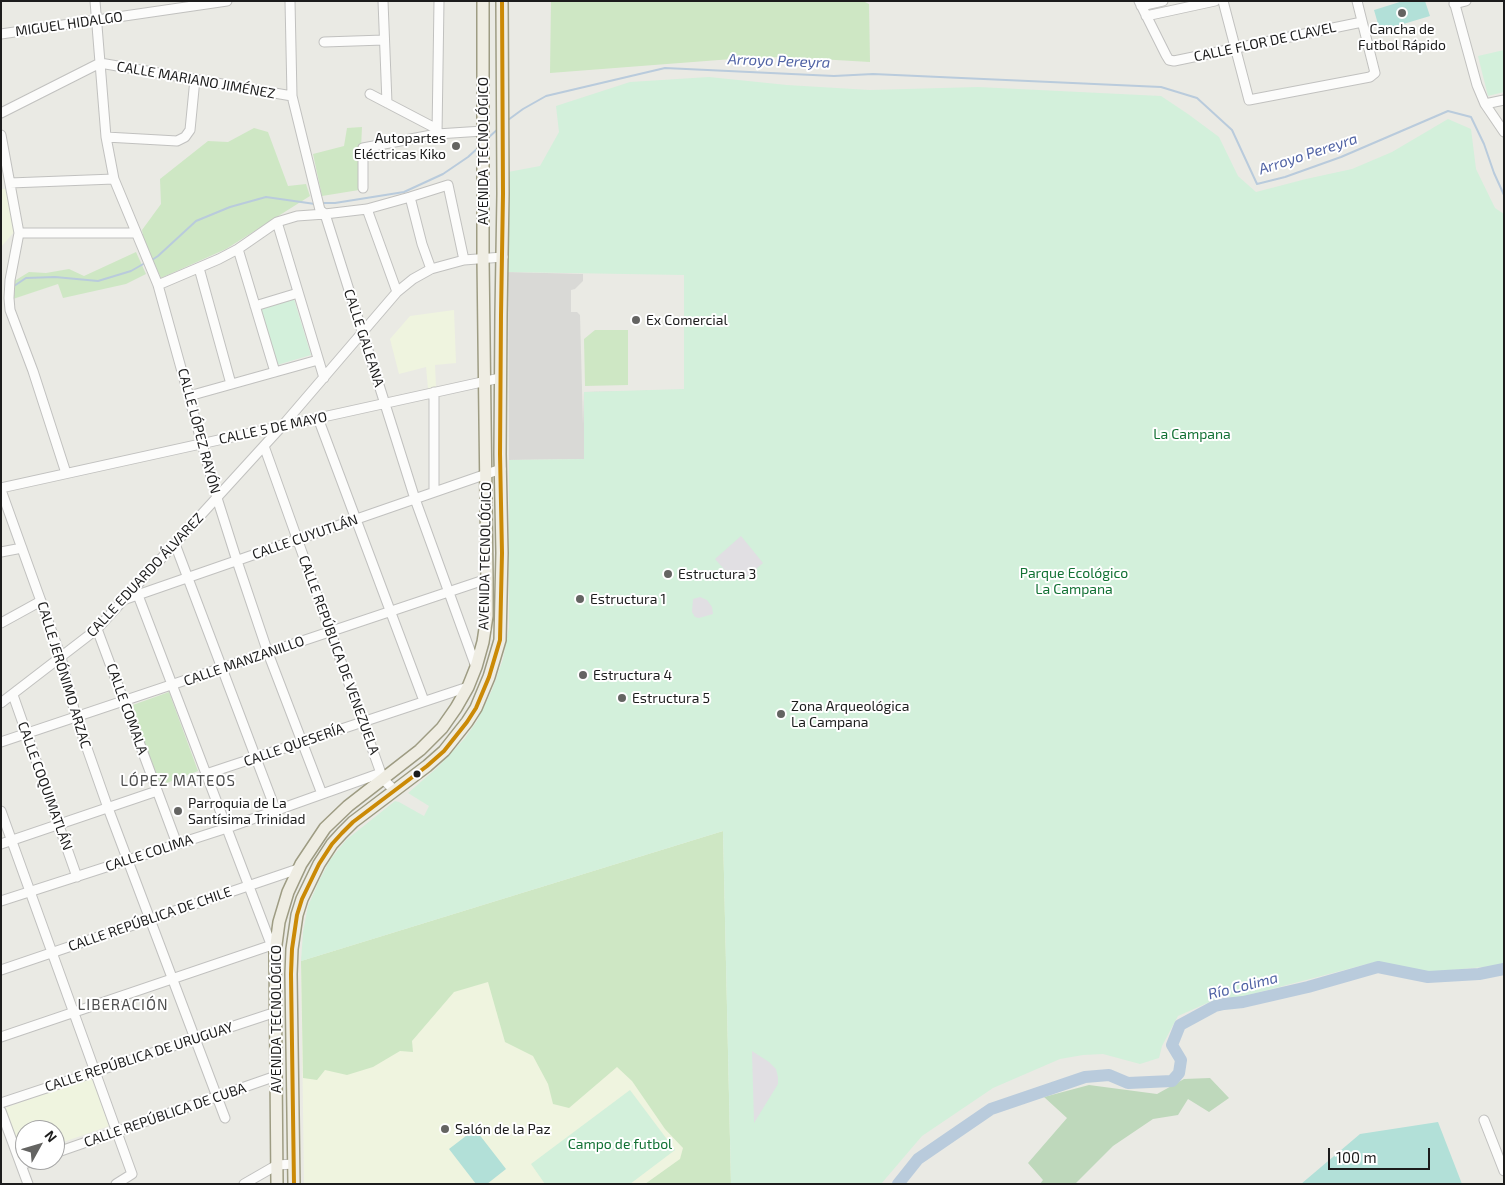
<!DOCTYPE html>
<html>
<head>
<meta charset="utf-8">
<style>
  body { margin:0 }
  #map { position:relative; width:1505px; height:1185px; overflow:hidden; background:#eaeae4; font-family:"Exo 2",sans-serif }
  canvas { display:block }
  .frame { position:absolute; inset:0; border:2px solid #1c1c1c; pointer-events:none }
  .north { position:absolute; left:15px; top:1120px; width:50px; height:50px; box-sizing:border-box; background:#fff; border:1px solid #a4a4a4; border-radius:50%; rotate:51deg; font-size:14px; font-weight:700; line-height:20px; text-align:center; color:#1c1c1c }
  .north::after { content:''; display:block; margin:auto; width:18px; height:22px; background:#646462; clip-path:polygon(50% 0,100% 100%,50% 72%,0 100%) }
  .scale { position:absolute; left:1328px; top:1148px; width:102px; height:22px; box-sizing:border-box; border:2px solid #1c1c1c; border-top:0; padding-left:6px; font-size:15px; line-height:18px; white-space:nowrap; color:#1c1c1c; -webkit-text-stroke:4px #fff; paint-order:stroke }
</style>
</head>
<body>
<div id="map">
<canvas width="1505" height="1185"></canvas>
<div class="frame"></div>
<div class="north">N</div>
<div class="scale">100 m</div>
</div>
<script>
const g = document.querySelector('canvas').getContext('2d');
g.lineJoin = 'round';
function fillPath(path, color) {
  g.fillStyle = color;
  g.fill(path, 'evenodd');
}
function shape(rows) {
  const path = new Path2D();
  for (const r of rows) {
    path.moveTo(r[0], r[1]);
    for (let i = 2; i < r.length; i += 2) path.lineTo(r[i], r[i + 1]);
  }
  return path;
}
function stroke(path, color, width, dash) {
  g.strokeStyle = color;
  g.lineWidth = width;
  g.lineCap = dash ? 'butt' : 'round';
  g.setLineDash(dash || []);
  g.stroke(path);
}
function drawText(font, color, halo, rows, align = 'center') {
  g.font = font + ' "Exo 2",sans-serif';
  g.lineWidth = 4;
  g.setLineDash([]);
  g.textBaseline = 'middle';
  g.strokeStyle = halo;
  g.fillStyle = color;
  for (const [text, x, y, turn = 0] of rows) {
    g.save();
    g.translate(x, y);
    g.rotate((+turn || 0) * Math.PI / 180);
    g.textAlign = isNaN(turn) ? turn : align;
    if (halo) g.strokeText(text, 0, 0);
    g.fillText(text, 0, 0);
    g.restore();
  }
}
fillPath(shape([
  [508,272,583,274,583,281,575,289,571,290,571,312,577,312,580,315,583,425,584,392,684,390,584,459,509,460]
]), '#d9d9d6');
fillPath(shape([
  [1,189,7,189,14,232,1,247],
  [454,310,456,363,435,365,436,387,428,389,426,367,399,374,390,339,410,316],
  [723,831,731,1184,304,1184,301,961],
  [92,1077,109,1126,55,1145,55,1130,25,1130,25,1156,22,1157,5,1108]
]), '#eff4df');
fillPath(shape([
  [551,1,863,1,869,4,870,62,784,57,745,58,550,73],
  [362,127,359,190,322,196,313,154,344,146,347,128],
  [254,128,268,132,288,186,306,184,310,196,226,249,161,278,144,242,142,230,161,204,160,179,208,141,228,142],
  [136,252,146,274,126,284,63,298,58,284,13,299,12,281,16,280,29,272,46,273,69,269,84,276],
  [595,330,628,330,628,385,585,386,584,339],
  [169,692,198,771,159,786,130,706],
  [723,831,731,1184,645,1184,680,1159,683,1148,665,1129,632,1081,617,1067,569,1108,553,1104,548,1084,533,1056,505,1042,488,982,454,992,412,1041,413,1052,400,1051,373,1067,347,1075,325,1070,317,1080,303,1078,301,961]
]), '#cee7c4');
fillPath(shape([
  [1210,1078,1229,1098,1209,1112,1188,1099,1178,1115,1153,1119,1113,1146,1075,1184,1040,1184,1043,1180,1028,1163,1067,1118,1044,1097,1089,1085,1157,1094,1184,1079]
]), '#bed8bb');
fillPath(shape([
  [1504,50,1504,92,1488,96,1478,56],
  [709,77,787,85,870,90,978,87,1161,96,1188,114,1219,137,1238,176,1256,192,1306,179,1352,169,1392,152,1448,119,1471,129,1476,169,1495,208,1504,214,1504,965,1420,973,1375,962,1241,997,1221,997,1178,1016,1162,1046,1159,1058,1140,1064,1103,1054,1083,1055,1060,1059,993,1088,922,1136,881,1184,731,1184,723,831,301,961,303,932,308,906,319,881,330,860,346,840,395,801,399,802,424,816,429,806,408,793,438,767,465,738,477,721,492,690,503,659,509,627,509,460,584,459,584,392,684,389,684,275,508,272,508,172,540,166,559,132,556,106,630,82],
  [294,299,311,355,277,365,260,309],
  [630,1090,675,1150,630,1184,545,1184,531,1164]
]), '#d3f0db');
fillPath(shape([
  [1403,1,1425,1,1430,16,1380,31,1374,10],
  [1438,1122,1462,1184,1301,1184,1360,1134],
  [475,1129,506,1169,487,1184,476,1184,449,1149]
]), '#b2e0d8');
fillPath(shape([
  [741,536,763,563,748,576,731,577,715,559],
  [700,597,707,600,712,607,713,614,699,618,695,617,692,612,693,599],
  [752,1051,769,1062,776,1069,778,1077,778,1084,754,1123]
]), '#e1dfe3');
stroke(shape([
  [508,120,523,109,546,96,665,68,834,76,873,74,1161,87,1197,98,1232,130,1257,184,1285,177,1341,157,1448,111,1471,117,1484,144,1494,173,1504,195],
  [488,138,499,128],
  [322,203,335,203,404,192,443,174,468,157,479,147],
  [152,260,158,256,196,221,230,207,266,197,315,204],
  [14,286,26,278,55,277,98,281,131,271,145,263]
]), '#b9cbdc', 2);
stroke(shape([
  [898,1184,918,1159,991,1109,1085,1077,1109,1075,1128,1083,1172,1081,1179,1073,1181,1060,1172,1045,1180,1025,1215,1006,1224,1004,1243,1002,1308,987,1378,967,1428,977,1479,974,1504,969]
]), '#b9cbdc', 12);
const minor = shape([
  [95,1,106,137,114,179,158,285,217,498,237,561,268,653,322,794],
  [290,1,292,96,320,210,325,214,415,499,476,667],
  [383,1,387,103],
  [1139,1,1166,55,1169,60,1174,61,1362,22],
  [1223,1,1249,100,1370,77,1375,73,1357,1],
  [1454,1,1477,85,1485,104,1504,132],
  [1454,4,1466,1],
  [1141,6,1163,1],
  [1146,16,1215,1],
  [1,34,227,1],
  [324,42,384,40],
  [100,63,292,96],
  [370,94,437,129],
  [1485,104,1504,100],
  [1,113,100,63],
  [437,134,439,1],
  [1,135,19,233,10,280,9,298,10,310,33,371,66,473],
  [106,137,177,141,185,137,190,130,195,79],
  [10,183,114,179],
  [363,188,363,148,437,134,483,131],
  [410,197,422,244,431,269],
  [367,209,397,292],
  [277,222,324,378],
  [19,233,136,233],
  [238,249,275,372],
  [199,268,231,384],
  [158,285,219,259,238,249,277,222,297,216,325,214,367,209,410,197,448,185,464,260],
  [255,306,298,293],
  [189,396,318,360],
  [318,418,424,701],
  [264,446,383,779,394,790],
  [1,488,500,378],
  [1,490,61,657,76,717,108,808,225,1118],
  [434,492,434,392],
  [175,544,276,811],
  [1,552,22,548],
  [136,590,274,952],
  [126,599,501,469],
  [1,623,41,601],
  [97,629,177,844],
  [13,695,77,877],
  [1,703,97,629,283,425,397,292,413,279,431,269,464,260,503,257],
  [1,742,487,579],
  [206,774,468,687],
  [1,811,132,1174,116,1184],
  [1,844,157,791],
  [1,901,227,828,381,773],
  [1,970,298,869],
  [1,1037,272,945],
  [1,1103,276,1012],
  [1,1111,28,1184],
  [1484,1120,1504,1171],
  [55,1153,276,1076],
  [21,1165,36,1160],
  [244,1184,277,1165,294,1164]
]);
const major = shape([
  [277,1184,275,952,279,922,288,892,301,864,325,828,348,806,420,750,442,728,456,708,468,687,476,667,483,642,487,616,487,579,483,258,483,1],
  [294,1184,291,974,292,949,297,915,302,899,319,864,332,844,342,833,353,822,427,766,444,751,467,722,476,708,489,677,500,640,502,553,500,454,501,315,503,194,502,1]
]);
stroke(minor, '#c1c1bf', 11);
stroke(major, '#9e9c83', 14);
stroke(minor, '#fcfcfb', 9);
stroke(major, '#efede3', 11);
stroke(shape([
  [294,1184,291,974,292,949,297,915,302,899,319,864,332,844,342,833,353,822,427,766,444,751,467,722,476,708,489,677,500,640,502,553,500,454,501,315,503,194,502,1]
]), '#cb8a06', 4);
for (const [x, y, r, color] of [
  [1402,13,5,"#646462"],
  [456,146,5,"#646462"],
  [636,320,5,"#646462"],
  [668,574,5,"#646462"],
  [580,599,5,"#646462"],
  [583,675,5,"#646462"],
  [622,698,5,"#646462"],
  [781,714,5,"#646462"],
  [417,774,4.5,"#1c1c1c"],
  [178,811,5,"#646462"],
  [445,1129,5,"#646462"]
]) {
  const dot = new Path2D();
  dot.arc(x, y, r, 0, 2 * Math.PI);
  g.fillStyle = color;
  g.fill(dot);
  stroke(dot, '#fff', 2);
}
drawText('14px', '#1c1c1c', '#fff', [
  ["MIGUEL HIDALGO",69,24,-8],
  ["CALLE FLOR DE CLAVEL",1265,42,-12],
  ["CALLE MARIANO JIMÉNEZ",196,80,10],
  ["AVENIDA TECNOLÓGICO",483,151,-90],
  ["CALLE GALEANA",364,338,72],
  ["CALLE 5 DE MAYO",273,428,-12],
  ["CALLE LÓPEZ RAYÓN",199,431,75],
  ["CALLE CUYUTLÁN",305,537,-19],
  ["AVENIDA TECNOLÓGICO",485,556,-89],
  ["CALLE EDUARDO ÁLVAREZ",145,575,-47],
  ["CALLE REPÚBLICA DE VENEZUELA",339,655,70],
  ["CALLE MANZANILLO",244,661,-19],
  ["CALLE JERÓNIMO ARZAC",64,675,73],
  ["CALLE COMALA",127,709,70],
  ["CALLE QUESERÍA",294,745,-19],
  ["CALLE COQUIMATLÁN",45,786,70],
  ["CALLE COLIMA",149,853,-18],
  ["CALLE REPÚBLICA DE CHILE",150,919,-19],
  ["AVENIDA TECNOLÓGICO",276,1019,-90],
  ["CALLE REPÚBLICA DE URUGUAY",139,1057,-18],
  ["CALLE REPÚBLICA DE CUBA",165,1115,-19]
]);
drawText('14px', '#1c1c1c', '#fff', [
  ["Cancha de",1402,29,"center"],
  ["Futbol Rápido",1402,45,"center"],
  ["Autopartes",446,138,"right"],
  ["Eléctricas Kiko",446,154,"right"],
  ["Ex Comercial",646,320],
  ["Estructura 3",678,574],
  ["Estructura 1",590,599],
  ["Estructura 4",593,675],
  ["Estructura 5",632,698],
  ["Zona Arqueológica",791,706],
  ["La Campana",791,722],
  ["Parroquia de La",188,803],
  ["Santísima Trinidad",188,819],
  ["Salón de la Paz",455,1129]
], 'left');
drawText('14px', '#127134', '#fff', [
  ["La Campana",1192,434],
  ["Parque Ecológico",1074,573],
  ["La Campana",1074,589],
  ["Campo de futbol",620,1144]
]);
drawText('italic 15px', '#4f62a4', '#fff', [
  ["Arroyo Pereyra",779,61,2],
  ["Arroyo Pereyra",1308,154,-18],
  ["Río Colima",1243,986,-14]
]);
g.letterSpacing = '1px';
drawText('15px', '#4f4f4f', '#fff', [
  ["LÓPEZ MATEOS",178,781],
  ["LIBERACIÓN",123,1005]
]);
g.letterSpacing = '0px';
</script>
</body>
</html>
